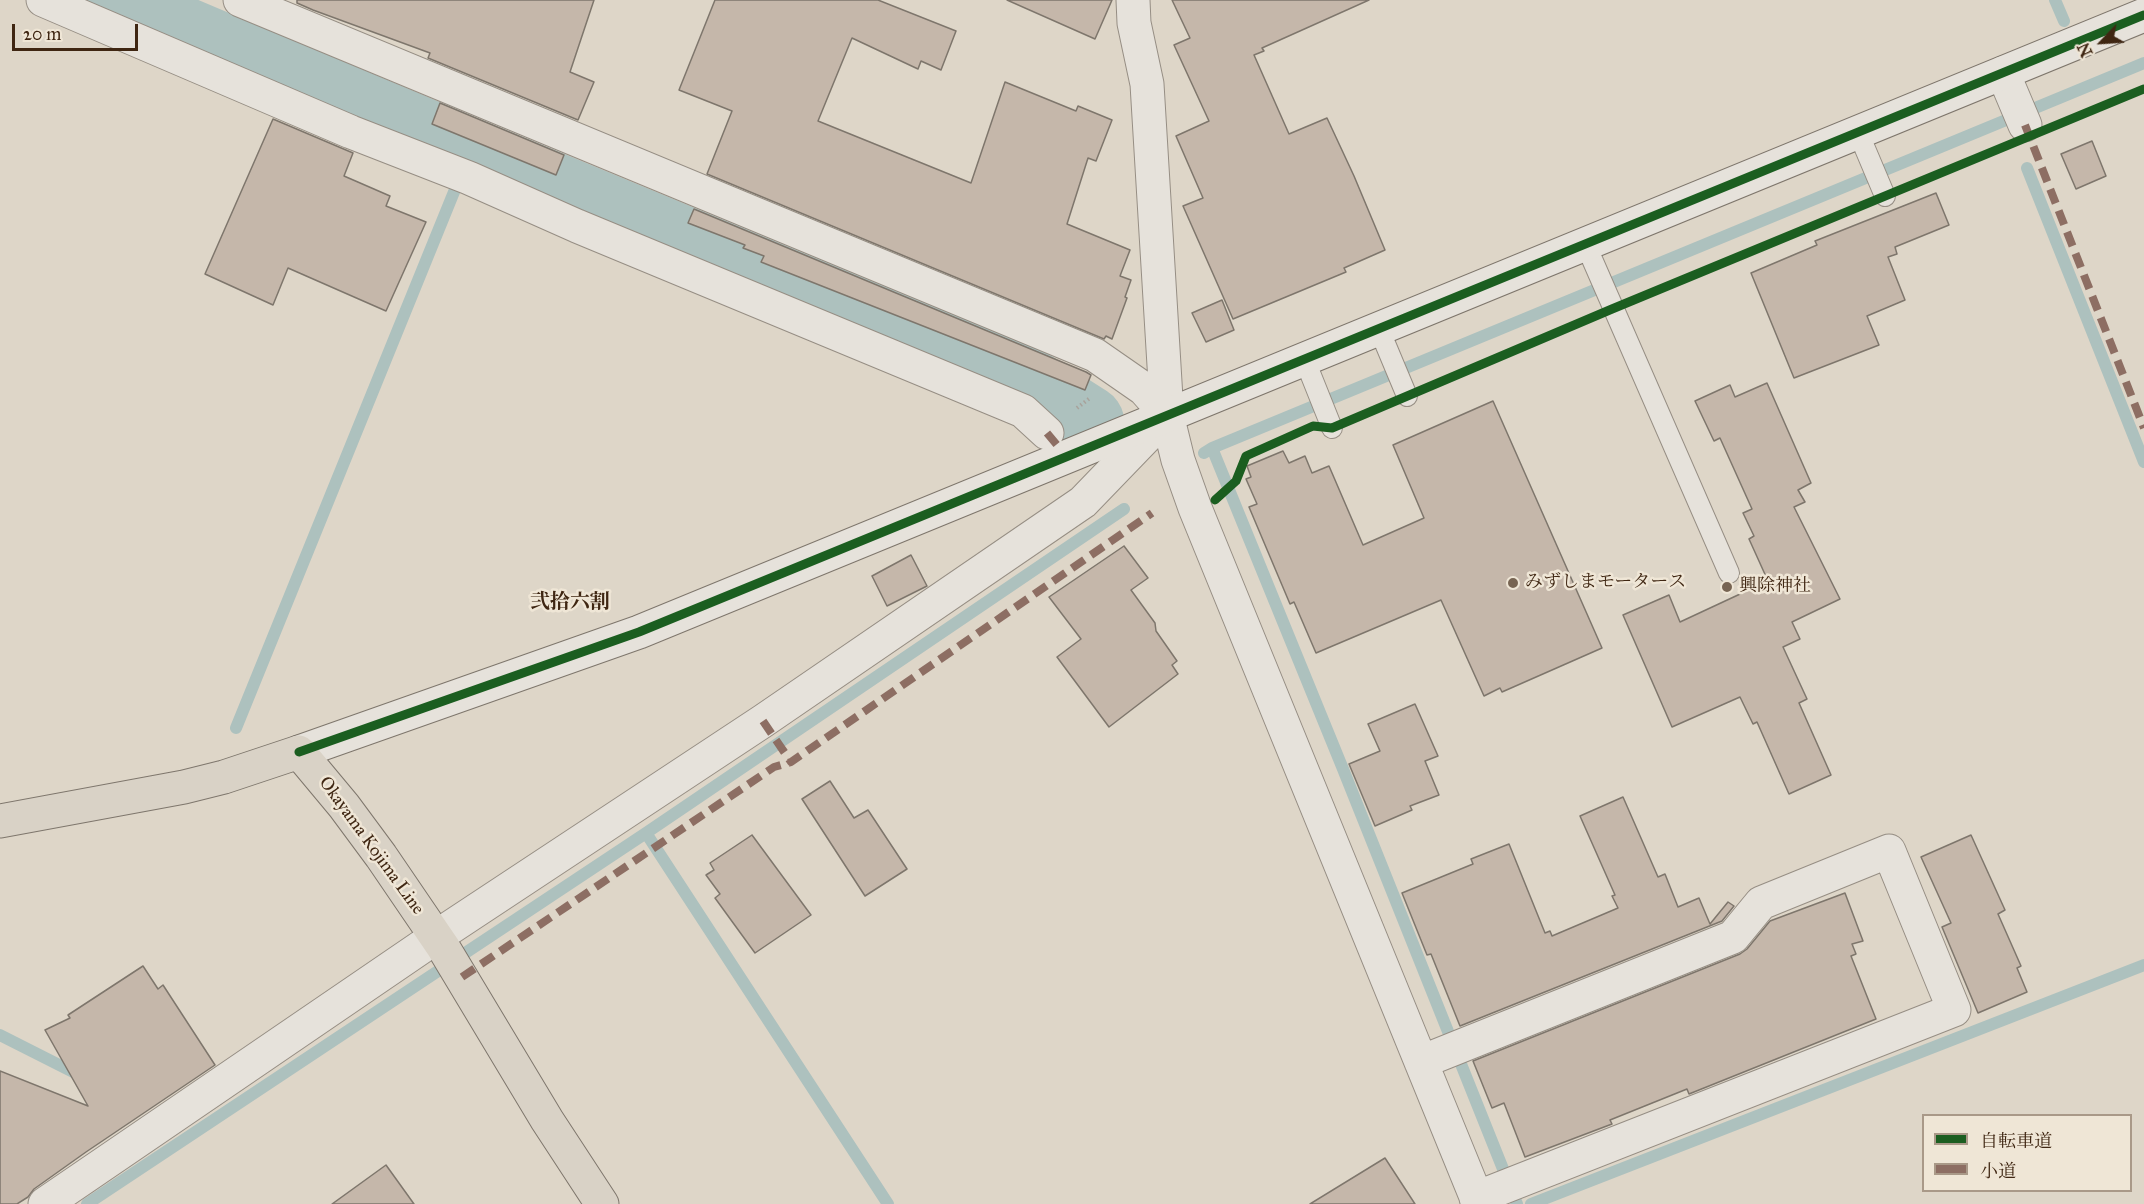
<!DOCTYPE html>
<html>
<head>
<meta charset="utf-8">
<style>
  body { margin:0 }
  #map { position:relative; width:2144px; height:1204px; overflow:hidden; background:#ded6c8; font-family:"IM FELL Great Primer","Noto Serif JP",serif }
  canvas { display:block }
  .legend { position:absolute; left:1922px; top:1114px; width:210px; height:78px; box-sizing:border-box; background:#efe6d6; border:2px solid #a99988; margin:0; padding:8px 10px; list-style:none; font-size:18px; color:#3f2612 }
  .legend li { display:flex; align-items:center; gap:12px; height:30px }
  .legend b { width:30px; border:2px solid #a99988 }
  .north { position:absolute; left:2072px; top:12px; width:60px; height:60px; -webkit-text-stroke:4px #efe6d6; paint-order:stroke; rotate:245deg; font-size:16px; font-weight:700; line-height:24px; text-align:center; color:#3f2612 }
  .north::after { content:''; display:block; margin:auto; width:21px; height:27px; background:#3f2612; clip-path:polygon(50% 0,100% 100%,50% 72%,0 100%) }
  .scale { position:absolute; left:12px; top:24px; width:126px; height:27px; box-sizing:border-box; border:3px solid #3f2612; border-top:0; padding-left:8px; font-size:18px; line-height:21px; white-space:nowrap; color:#3f2612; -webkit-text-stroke:4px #efe6d6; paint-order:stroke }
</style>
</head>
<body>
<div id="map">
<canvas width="2144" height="1204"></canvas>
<ul class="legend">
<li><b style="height:8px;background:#1b5e20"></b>自転車道</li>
<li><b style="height:8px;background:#8d6e63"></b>小道</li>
</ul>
<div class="north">N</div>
<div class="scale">20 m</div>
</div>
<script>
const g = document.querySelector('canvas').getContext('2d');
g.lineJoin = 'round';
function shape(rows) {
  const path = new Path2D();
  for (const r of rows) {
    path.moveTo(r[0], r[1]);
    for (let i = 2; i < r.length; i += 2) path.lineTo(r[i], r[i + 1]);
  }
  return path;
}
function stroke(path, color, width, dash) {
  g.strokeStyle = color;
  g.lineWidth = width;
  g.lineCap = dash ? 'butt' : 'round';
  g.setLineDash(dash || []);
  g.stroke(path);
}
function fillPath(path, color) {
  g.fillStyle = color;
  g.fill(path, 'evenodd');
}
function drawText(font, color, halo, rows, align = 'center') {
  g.font = font + ' "IM FELL Great Primer","Noto Serif JP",serif';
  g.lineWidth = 5;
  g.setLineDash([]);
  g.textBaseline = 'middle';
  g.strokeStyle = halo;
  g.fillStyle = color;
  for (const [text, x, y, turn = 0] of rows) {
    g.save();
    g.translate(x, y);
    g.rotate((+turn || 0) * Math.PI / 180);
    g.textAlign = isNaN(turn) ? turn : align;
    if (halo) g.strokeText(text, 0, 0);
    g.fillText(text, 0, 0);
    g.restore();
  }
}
stroke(shape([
  [2055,0,2064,21],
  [391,123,395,109],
  [2027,168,2144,462],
  [1212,448,1343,769,1517,1204],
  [1204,453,1212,448,2144,63],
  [236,728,469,155],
  [646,833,888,1204],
  [0,1035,81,1076],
  [87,1204,646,833,1124,509],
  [1531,1204,2144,965]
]), '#adc1be', 12);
stroke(shape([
  [102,0,469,155,1032,388,1087,423]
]), '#adc1be', 75);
const building = shape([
  [297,0,594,0,570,72,594,82,578,120,428,58,430,53,313,10,297,3,297,0],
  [715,0,878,0,956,31,941,70,921,61,918,69,852,38,818,121,971,183,1005,82,1076,111,1078,106,1112,120,1096,161,1088,158,1067,224,1130,250,1120,276,1131,280,1125,297,1127,298,1112,339,1106,336,1104,339,707,174,732,111,679,90,715,0],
  [1007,0,1112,0,1095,39,1007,0],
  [1172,0,1369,0,1262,48,1264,51,1254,55,1289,134,1327,118,1354,176,1385,250,1344,268,1346,272,1233,319,1183,206,1203,198,1176,136,1209,121,1174,45,1190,38,1172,0],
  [440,103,564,155,556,175,432,124,440,103],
  [273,119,353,153,344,176,390,196,386,206,426,222,386,311,288,268,273,305,205,274,273,119],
  [2092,141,2106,176,2076,189,2061,154,2092,141],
  [1936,193,1949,225,1895,247,1897,254,1888,257,1905,300,1867,316,1879,345,1794,378,1751,273,1817,245,1815,241,1936,193],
  [694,209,1086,372,1091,375,1085,390,761,262,764,256,743,248,745,245,688,223,694,209],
  [1222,300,1234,330,1206,342,1192,313,1222,300],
  [1767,383,1811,483,1798,490,1805,502,1794,507,1840,599,1792,622,1800,639,1783,647,1807,699,1799,703,1831,775,1789,794,1757,722,1753,724,1740,697,1672,727,1623,615,1669,595,1680,622,1768,581,1749,539,1754,536,1743,513,1752,509,1720,438,1714,441,1695,401,1730,385,1735,397,1767,383],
  [1493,401,1602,648,1502,692,1500,688,1484,696,1441,600,1316,653,1294,602,1290,604,1249,507,1257,504,1246,479,1251,477,1247,466,1283,451,1289,463,1305,456,1312,473,1329,466,1363,545,1424,518,1393,445,1493,401],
  [1124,546,1148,578,1131,590,1155,623,1156,631,1177,661,1172,665,1178,674,1109,727,1057,657,1081,639,1049,597,1124,546],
  [911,555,927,586,887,606,872,576,911,555],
  [1415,704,1438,756,1425,761,1439,795,1410,806,1412,810,1375,826,1349,764,1380,751,1368,724,1415,704],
  [830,781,854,818,868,810,907,869,865,896,802,799,830,781],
  [1623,797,1658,877,1665,874,1678,907,1699,898,1710,924,1728,902,1734,906,1722,921,1460,1026,1431,954,1427,955,1402,893,1473,864,1471,859,1509,844,1545,933,1550,931,1552,936,1618,908,1612,896,1615,895,1580,816,1623,797],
  [752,835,811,915,755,953,715,898,720,894,706,875,714,870,710,863,752,835],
  [1971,835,2005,910,1998,914,2021,966,2017,968,2027,992,1978,1013,1942,927,1951,923,1921,857,1971,835],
  [1845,893,1863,941,1852,944,1856,954,1851,956,1876,1019,1689,1094,1687,1089,1610,1120,1612,1124,1525,1157,1504,1103,1492,1108,1473,1061,1740,954,1747,949,1770,921,1845,893],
  [143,966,158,989,163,985,215,1065,86,1152,34,1189,28,1197,17,1204,0,1204,0,1071,88,1106,45,1030,70,1018,68,1015,143,966],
  [1385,1158,1415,1204,1310,1204,1385,1158],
  [386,1165,414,1204,332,1204,386,1165]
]);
fillPath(building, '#c5b7aa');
stroke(building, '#7e766c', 1.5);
const lane = shape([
  [1858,132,1885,196],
  [1585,243,1729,573],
  [1379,329,1407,396],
  [1304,358,1332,428]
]);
const street = shape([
  [43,0,351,132,469,178,577,226,1023,411,1047,433],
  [240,0,1095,355,1144,389,1167,415],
  [1133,0,1134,23,1147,84,1167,415,1178,460,1195,508,1479,1204],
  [2003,73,2025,125],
  [1421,1062,1733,937,1761,903,1889,851,1954,1010,1476,1198],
  [45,1204,436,937,763,721,1083,502,1167,415]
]);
const secondary = shape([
  [299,752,639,632,2144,15]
]);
const primary = shape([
  [0,821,184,787,224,777,299,752,344,806,381,856,443,947,547,1120,602,1204]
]);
stroke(lane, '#968e84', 22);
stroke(street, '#968e84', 35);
stroke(secondary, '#7e766c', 35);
stroke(primary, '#7e766c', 35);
stroke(shape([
  [1077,408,1090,398]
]), '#a8a29b', 4, [1.5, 3]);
stroke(lane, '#e6e2db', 20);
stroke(street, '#e6e2db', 33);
stroke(secondary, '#e6e2db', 33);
stroke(primary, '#d9d2c6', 33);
stroke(shape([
  [2025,125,2144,428],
  [1047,433,1057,445],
  [763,721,791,762,1152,513],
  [462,977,774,767,791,762]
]), '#8d6e63', 8, [15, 8]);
stroke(shape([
  [1215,500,1236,481,1246,456,1313,426,1332,428,1612,309,2144,89],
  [299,752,639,632,2144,15]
]), '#1b5e20', 9);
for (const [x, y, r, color] of [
  [1513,583,6,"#776452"],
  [1727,587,6,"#776452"]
]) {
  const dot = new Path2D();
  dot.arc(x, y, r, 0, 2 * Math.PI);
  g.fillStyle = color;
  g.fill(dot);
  stroke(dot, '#efe6d6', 2);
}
drawText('18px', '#3f2612', '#efe6d6', [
  ["みずしまモータース",1525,583],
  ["興除神社",1739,587]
], 'left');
drawText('18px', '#3f2612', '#efe6d6', [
  ["Okayama Kojima Line",371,846,54]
]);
drawText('bold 20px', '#3f2612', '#efe6d6', [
  ["弐拾六割",570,603]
]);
</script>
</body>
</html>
